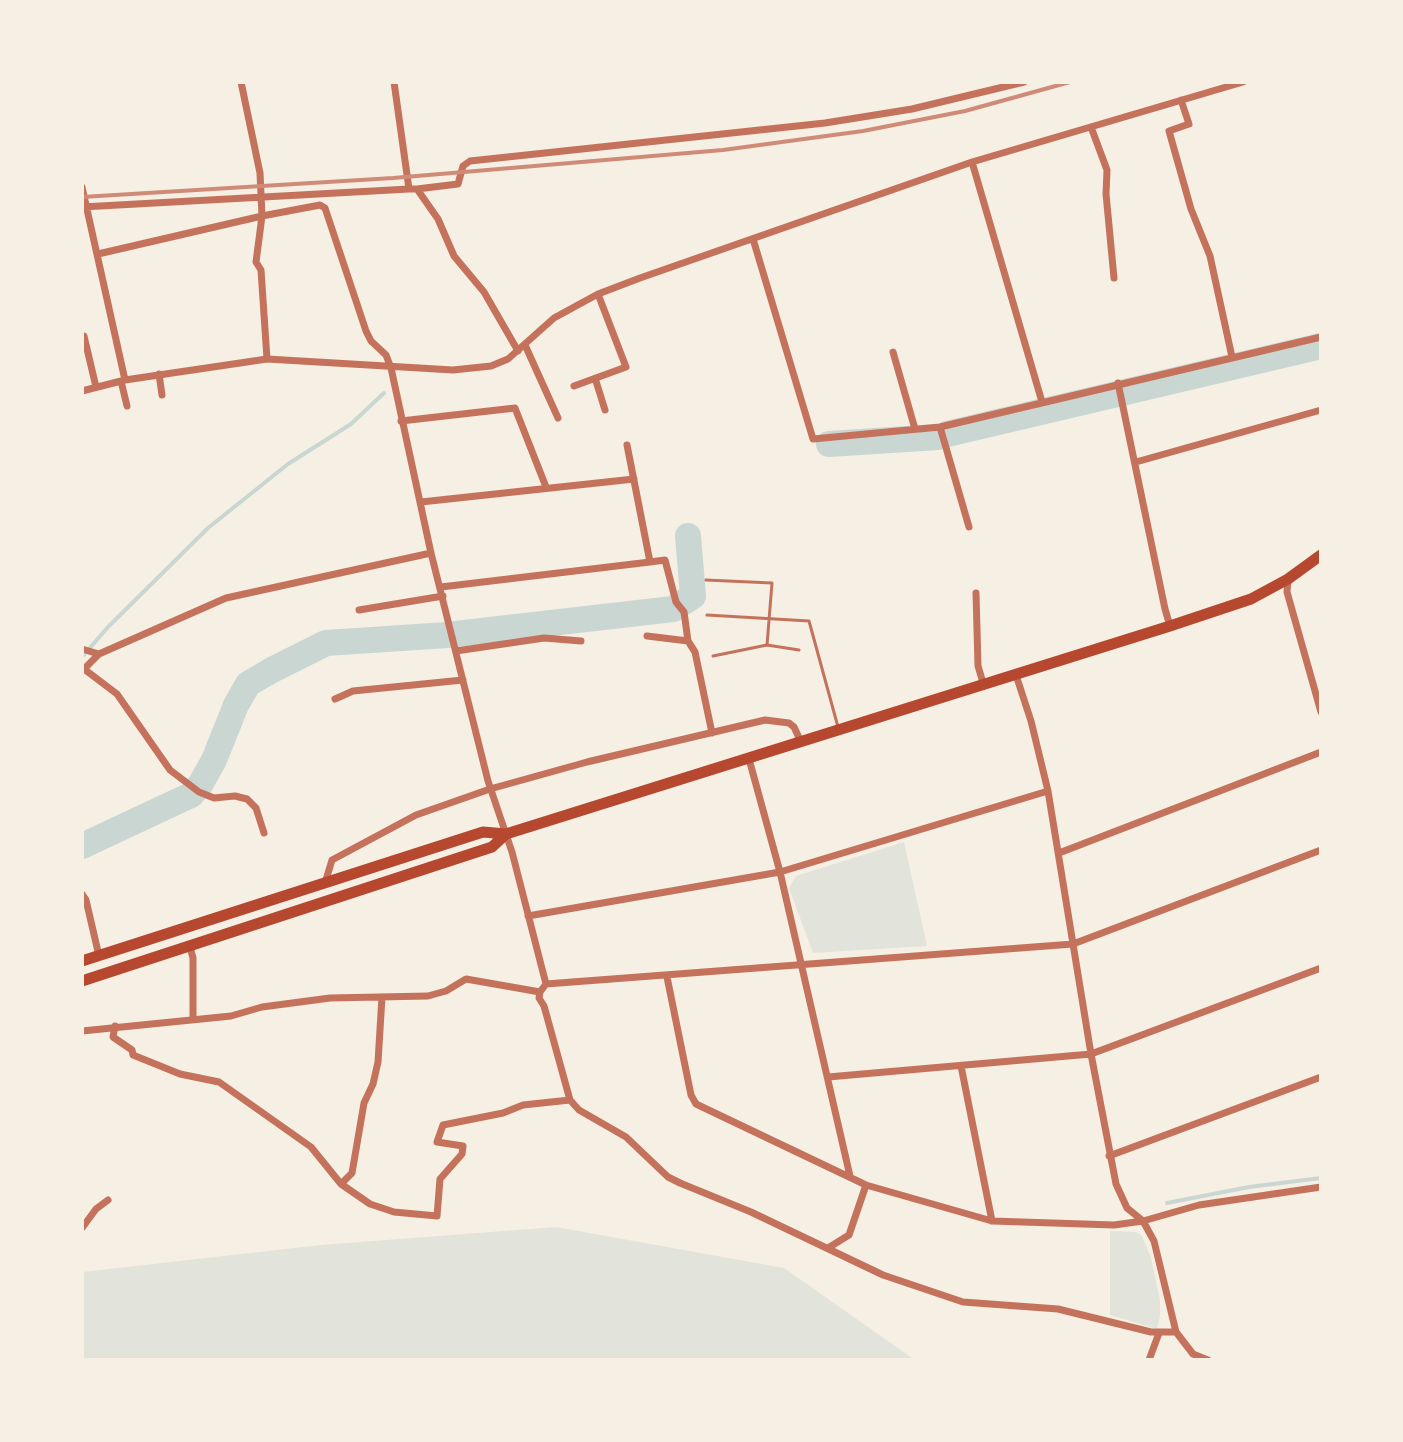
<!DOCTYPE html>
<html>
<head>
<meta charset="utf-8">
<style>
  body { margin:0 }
  #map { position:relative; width:1403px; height:1442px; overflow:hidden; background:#f6efe4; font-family:"IBM Plex Sans",sans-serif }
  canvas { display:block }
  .frame { position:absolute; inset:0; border:84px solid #f6efe4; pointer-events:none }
</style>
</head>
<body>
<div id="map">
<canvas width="1403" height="1442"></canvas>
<div class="frame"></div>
</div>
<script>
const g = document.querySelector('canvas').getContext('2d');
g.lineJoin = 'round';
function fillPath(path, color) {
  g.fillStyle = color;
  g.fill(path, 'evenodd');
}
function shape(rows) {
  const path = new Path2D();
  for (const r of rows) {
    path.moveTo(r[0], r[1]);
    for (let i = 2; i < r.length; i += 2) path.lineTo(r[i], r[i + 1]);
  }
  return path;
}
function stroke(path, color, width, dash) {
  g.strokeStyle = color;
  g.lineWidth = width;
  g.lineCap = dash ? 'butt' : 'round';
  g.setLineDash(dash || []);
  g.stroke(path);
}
fillPath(shape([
  [904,842,927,946,813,953,789,888,796,876],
  [556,1227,784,1268,915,1360,82,1360,82,1272,321,1245],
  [1110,1231,1136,1232,1142,1236,1151,1258,1160,1300,1160,1316,1157,1329,1110,1315]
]), '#e2e4dc');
stroke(shape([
  [82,657,108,627,208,528,288,464,351,424,384,393],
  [1167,1203,1249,1187,1321,1178]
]), '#c9d6d2', 4);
stroke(shape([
  [947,434,1321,346],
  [829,444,938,437],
  [82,846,191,795,200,785,214,760,236,705,248,684,272,670,326,643,447,635,673,609,693,596,688,536]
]), '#c9d6d2', 26);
stroke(shape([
  [706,580,772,583,767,645],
  [707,615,809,621,838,727],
  [713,656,767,645,799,650]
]), '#c5725c', 3);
stroke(shape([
  [241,82,260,173,262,216,256,262,261,270,267,359],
  [394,82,409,189,417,189,438,219,454,256,484,292,518,351],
  [1181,100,1189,124,1169,131,1191,209,1210,256,1232,357],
  [1091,127,1107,170,1106,194,1114,278],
  [972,162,1042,402],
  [82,187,125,380],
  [417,189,458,184,463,166,470,161,825,123,912,109,1024,82],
  [82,207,409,189],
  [753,239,813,439,940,427,1321,337],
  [98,254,262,216,320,205,325,208,366,331,371,341,386,355,391,368,431,553,488,781,512,852,546,984,540,992,539,998,544,1006,570,1100,579,1110,626,1137,668,1177,680,1183,751,1212,883,1275,963,1302,1058,1309,1151,1332,1176,1332],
  [84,336,96,387],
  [525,345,558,418],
  [893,352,915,429],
  [159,374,162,395],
  [595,378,605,410],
  [121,381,127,406],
  [1118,383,1165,609,1170,626],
  [574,386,626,367,598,294],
  [82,391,125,380,267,359,453,370,491,366,508,359,554,318,598,294,640,278,972,162,1243,82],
  [401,421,515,408,546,487],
  [940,427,969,527],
  [627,445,650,562,665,560,676,602,684,612,688,641,695,652,712,733],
  [1136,462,1321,410],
  [421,502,634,479],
  [1288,579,1287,592,1321,712],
  [441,587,650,562],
  [976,593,978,666,984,686],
  [359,610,443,596],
  [647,636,688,641],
  [82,649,99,654,226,598,431,553],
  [456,651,544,638,581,641],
  [99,654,84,669,117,694,170,770,199,792,214,798,235,796,247,799,256,808,264,833],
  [1016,675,1031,721,1048,791,1091,1054,1116,1184,1127,1208,1143,1221,1154,1241,1176,1332,1193,1354,1208,1360],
  [335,699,353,691,463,680],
  [749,759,780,872,850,1176],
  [1059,853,1321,752],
  [325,883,332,860,416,815,490,789,587,762,765,720,789,723,794,727,801,742],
  [82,894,86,900,99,956],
  [528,916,780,872,1048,791],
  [190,947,193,958,193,1019],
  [667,977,691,1095,696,1104,866,1185,992,1221,1114,1225,1143,1221,1199,1205,1321,1187],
  [546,984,1073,944,1321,850],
  [115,1026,113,1037,132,1050,133,1055,180,1074,219,1082,311,1147,341,1184,370,1204,394,1212,437,1216,440,1179,462,1154,463,1146,437,1142,443,1125,503,1113,523,1105,570,1100],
  [82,1031,231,1016,262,1007,330,998,428,996,446,991,466,979,540,992],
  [961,1066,992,1221],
  [828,1077,1091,1054,1321,968],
  [1109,1156,1321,1077],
  [341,1184,352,1173,364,1103,373,1084,378,1062,382,997],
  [82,1228,96,1209,108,1200],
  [828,1248,849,1235,866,1185],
  [1149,1360,1159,1333]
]), '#c5725c', 7);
stroke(shape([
  [82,961,483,832,506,834,1170,626,1251,599,1288,579,1321,555],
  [82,981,492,847,506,834]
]), '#b5482f', 11);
stroke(shape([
  [82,197,393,178,723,150,863,131,965,111,1070,82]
]), '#cf8b77', 4);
</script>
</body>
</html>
